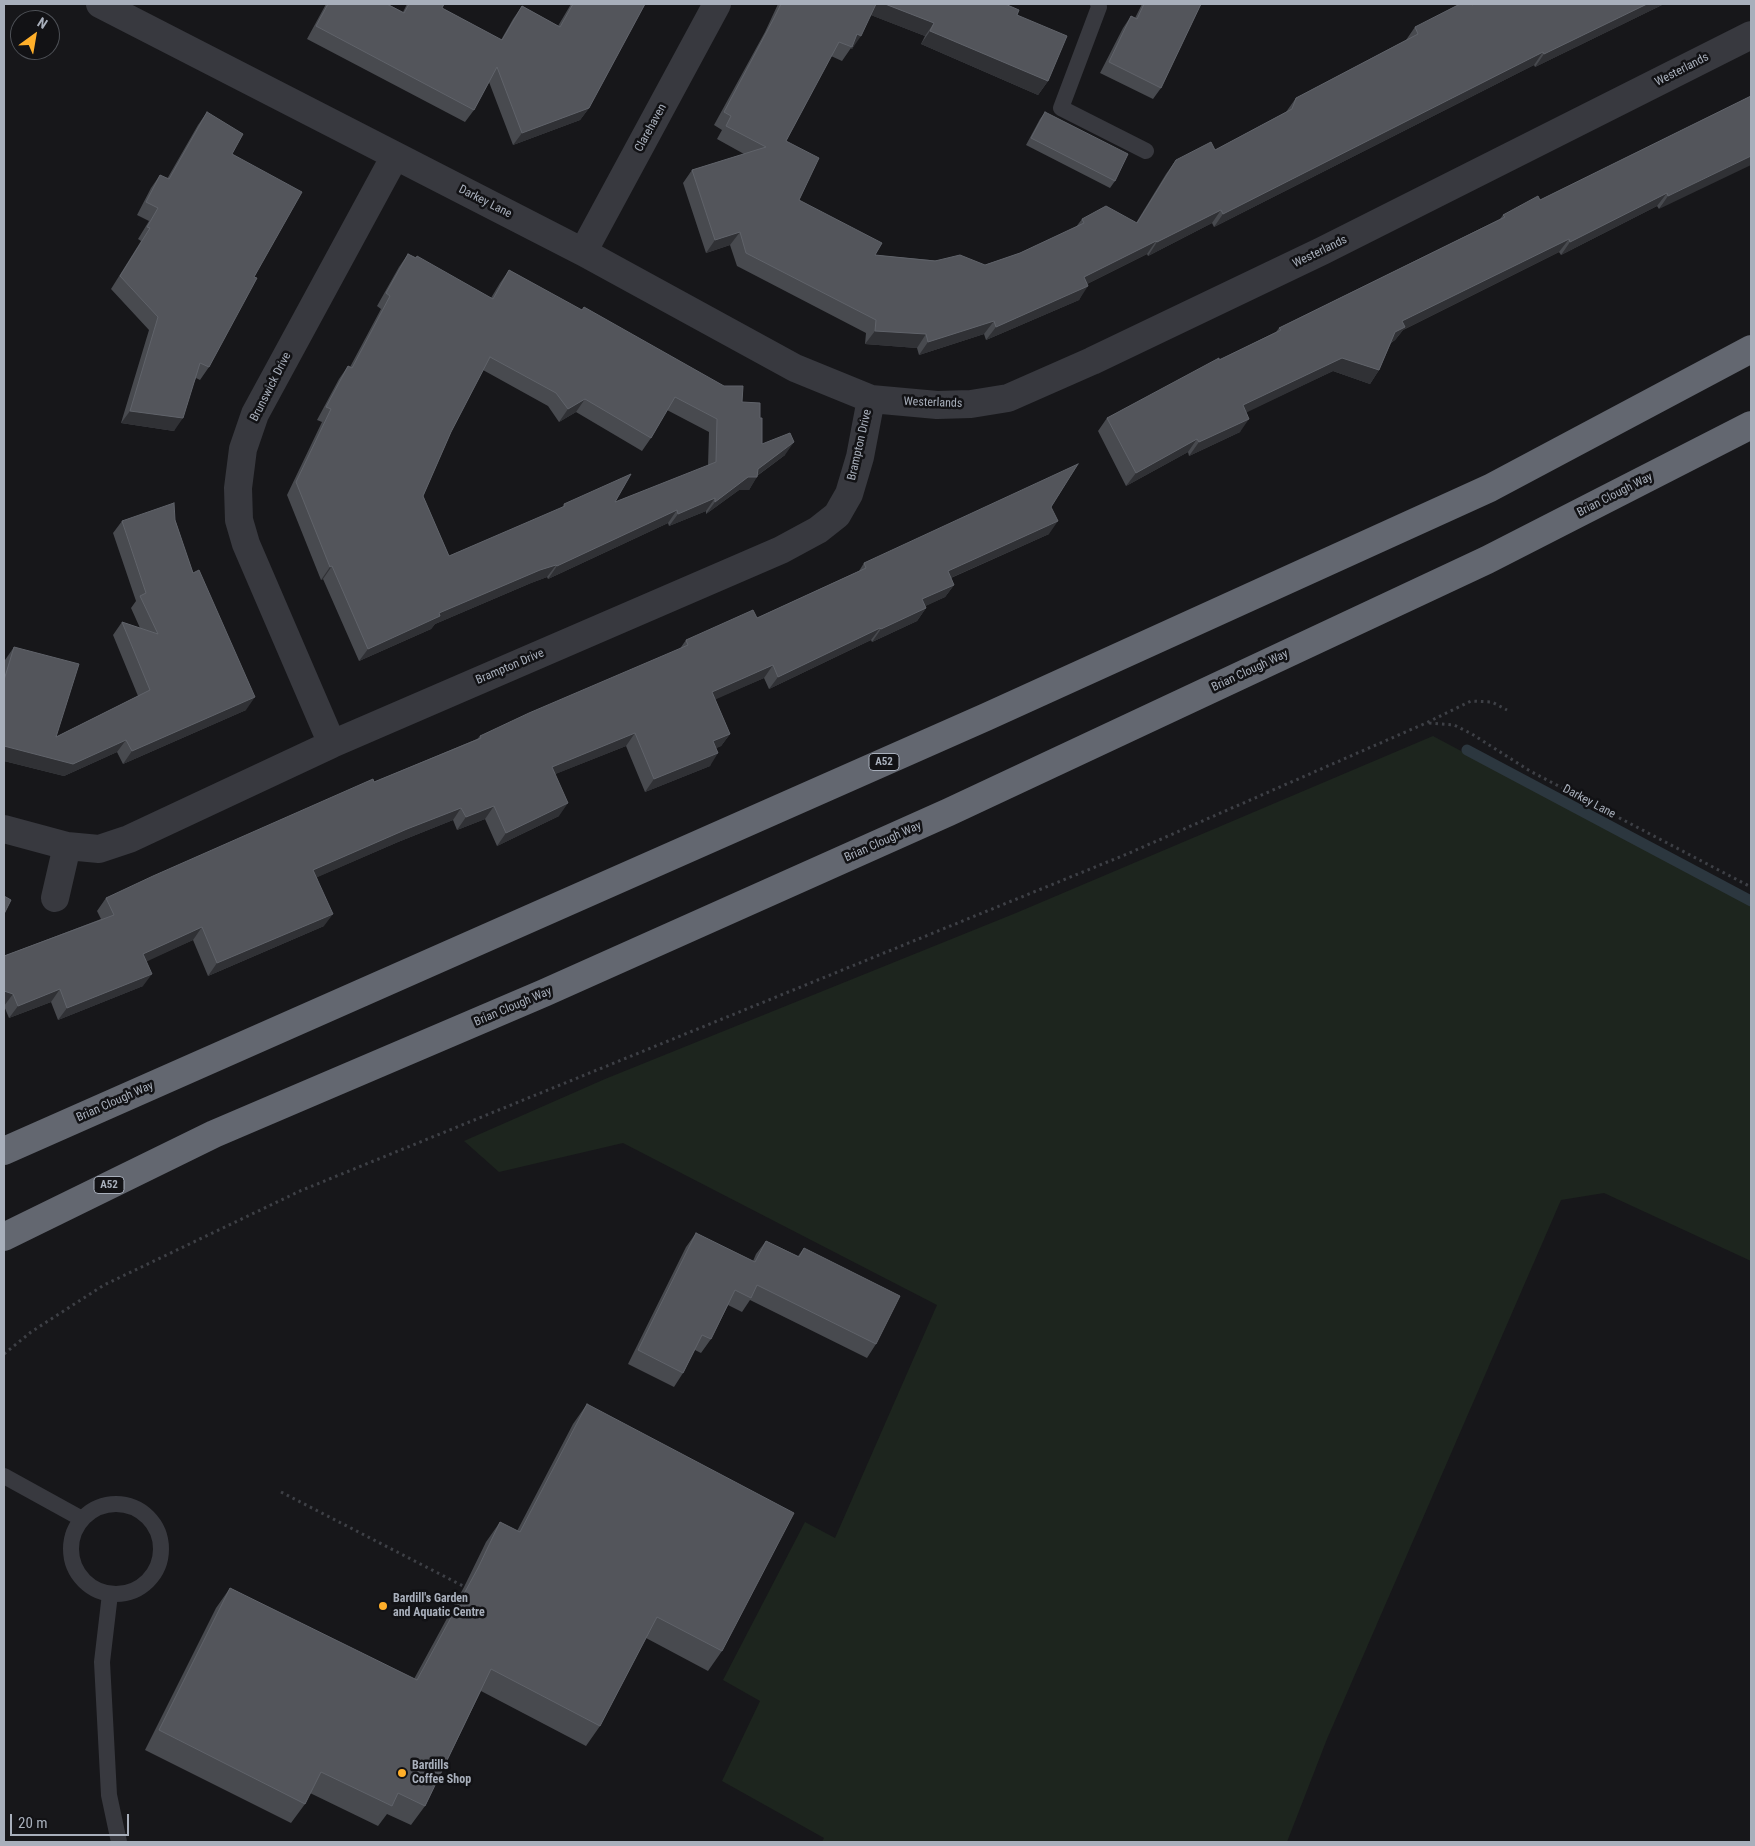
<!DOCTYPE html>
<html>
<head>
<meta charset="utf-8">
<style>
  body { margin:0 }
  #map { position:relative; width:1755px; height:1846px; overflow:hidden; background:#17171a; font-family:"Roboto Condensed",sans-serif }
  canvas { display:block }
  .frame { position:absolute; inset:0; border:5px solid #a8afbb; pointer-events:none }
  .north { position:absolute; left:10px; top:10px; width:50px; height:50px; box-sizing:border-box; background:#121215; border:1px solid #4e5157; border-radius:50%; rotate:32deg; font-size:14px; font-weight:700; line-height:20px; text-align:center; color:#a8afbb }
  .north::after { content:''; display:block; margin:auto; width:18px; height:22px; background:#ffaf2a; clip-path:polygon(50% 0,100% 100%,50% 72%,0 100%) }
  .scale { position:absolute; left:10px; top:1814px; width:119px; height:22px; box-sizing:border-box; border:2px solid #a8afbb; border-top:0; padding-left:6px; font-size:15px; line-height:18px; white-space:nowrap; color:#a8afbb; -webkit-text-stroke:4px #121215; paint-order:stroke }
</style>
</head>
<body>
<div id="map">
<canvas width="1755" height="1846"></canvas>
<div class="frame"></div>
<div class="north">N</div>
<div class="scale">20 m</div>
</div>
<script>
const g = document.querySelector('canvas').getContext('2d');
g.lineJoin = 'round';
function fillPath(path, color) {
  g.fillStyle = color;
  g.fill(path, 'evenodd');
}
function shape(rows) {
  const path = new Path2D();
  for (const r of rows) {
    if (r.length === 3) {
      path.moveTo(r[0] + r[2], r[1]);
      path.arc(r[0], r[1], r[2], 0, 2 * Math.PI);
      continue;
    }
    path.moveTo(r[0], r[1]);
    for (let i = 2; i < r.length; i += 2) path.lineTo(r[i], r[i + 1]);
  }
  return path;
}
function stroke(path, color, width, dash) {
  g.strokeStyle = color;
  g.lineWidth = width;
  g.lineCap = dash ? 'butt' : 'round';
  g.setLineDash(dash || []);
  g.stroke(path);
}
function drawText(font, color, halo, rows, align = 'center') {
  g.font = font + ' "Roboto Condensed",sans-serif';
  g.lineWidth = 5;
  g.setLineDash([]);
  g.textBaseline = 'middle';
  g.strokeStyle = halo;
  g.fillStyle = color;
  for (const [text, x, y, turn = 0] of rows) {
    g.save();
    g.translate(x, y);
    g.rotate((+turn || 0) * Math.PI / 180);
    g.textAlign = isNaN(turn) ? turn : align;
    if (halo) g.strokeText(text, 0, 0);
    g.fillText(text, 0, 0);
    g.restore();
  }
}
fillPath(shape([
  [1433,736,1751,906,1751,1261,1604,1193,1561,1200,1327,1739,1287,1842,822,1842,824,1838,722,1781,760,1701,723,1680,805,1522,835,1538,937,1305,623,1143,499,1172,464,1141,605,1079,1016,913]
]), '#1d251e');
stroke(shape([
  [1467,750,1751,901]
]), '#2c373f', 11);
stroke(shape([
  [1429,723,1454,725,1472,734,1530,771,1751,887],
  [4,1354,31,1332,104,1285,300,1191,1127,854,1426,723,1471,701,1492,702,1507,710],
  [281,1492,465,1587]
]), '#3e4046', 3, [2.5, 4]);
stroke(shape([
  [1098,4,1099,7,1061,108,1146,151],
  [4,1476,82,1519],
  [116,1549,45],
  [110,1594,102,1662,109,1795,119,1842]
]), '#38393f', 16);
stroke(shape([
  [100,4,583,252,795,368,871,399,937,405,971,404,1008,398,1092,361,1322,251,1751,35],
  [583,252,717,4],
  [332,744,246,544,239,520,238,488,243,449,255,414,395,156],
  [4,829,67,846,99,849,129,839,332,744,781,550,818,530,837,515,849,494,860,457,871,399],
  [55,898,67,846]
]), '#38393f', 28);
stroke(shape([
  [4,1151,986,717,1490,488,1751,349],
  [4,1237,214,1134,544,993,949,812,1487,560,1751,425]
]), '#636770', 28);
fillPath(shape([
  [326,4,387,4,403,12,407,4,444,4,442,8,501,40,513,19,522,6,558,26,571,4,645,4,589,108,580,120,513,145,489,82,474,110,465,122,307,39],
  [778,4,1005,4,1017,15,1048,81,1038,95,921,44,925,36,871,15,852,49,851,48,842,61,831,56,786,141,799,200,875,255,985,265,1020,253,1076,227,1082,219,1136,223,1166,174,1176,160,1215,150,1286,112,1296,98,1406,40,1415,27,1472,5,1664,4,1535,67,1534,65,1214,227,1212,223,1148,256,1147,254,1087,284,1079,300,986,340,984,334,919,355,917,348,865,344,866,333,737,266,730,245,706,253,683,183,692,170,744,154,717,139,722,130,714,125,765,32],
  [1142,4,1201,4,1161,88,1153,99,1100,73,1123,28,1131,16,1135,18],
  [1751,96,1659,209,1657,206,1561,255,1559,252,1403,330,1395,340,1391,343,1379,370,1370,384,1333,371,1246,412,1240,432,1189,456,1188,452,1126,486,1098,431,1107,418,1219,360,1276,332,1279,328,1500,219,1503,215,1540,200],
  [207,112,232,154,254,277,209,367,200,380,196,378,174,431,121,423,149,330,111,289,141,241,138,239,149,221,137,215,151,188,160,175,167,179,198,125],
  [1045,112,1115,181,1110,188,1026,145,1040,119],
  [408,254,491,298,500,283,509,270,742,402,760,418,762,444,785,455,757,476,749,490,739,490,706,514,706,511,669,526,668,523,548,579,547,577,531,583,435,624,431,629,359,661,323,579,321,580,287,495,322,422,317,420,339,379,348,366,350,367,381,309,377,306,399,267],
  [483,370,548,406,559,422,576,412,642,451,651,438,667,410,709,432,708,466,615,502,564,504,562,508,449,556,423,496,451,432],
  [1051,507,1049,534,951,578,954,585,945,597,925,606,926,608,917,621,872,642,871,640,769,689,764,678,715,699,730,734,721,746,716,748,710,766,645,792,626,746,555,774,559,816,497,846,485,819,457,830,453,820,398,842,317,877,324,926,208,976,193,940,146,961,143,986,58,1020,51,1002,9,1018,4,1006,4,956,101,919,97,911,106,898,374,782,477,739,480,736,679,650,686,640,757,618,859,571,864,563],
  [175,520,193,573,246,710,123,764,117,752,64,776,4,761,4,663,5,660,14,647,56,737,138,696,113,635,122,622,140,628,131,608,136,601,113,533,122,521],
  [696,1233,753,1261,756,1254,766,1241,798,1256,804,1248,876,1344,867,1358,750,1300,742,1312,728,1305,711,1339,701,1353,695,1350,683,1373,674,1387,628,1364,686,1247],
  [587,1404,722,1651,708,1671,646,1638,600,1726,586,1746,481,1691,425,1806,411,1825,387,1814,378,1826,310,1793,305,1804,291,1823,145,1750,216,1608,230,1588,414,1679,464,1587,486,1542,500,1522,517,1531,573,1424]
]), '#484a4f');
fillPath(shape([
  [875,4,885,4,934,23,925,36,868,14],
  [1647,4,1664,4,1535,67,1544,54],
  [930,31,1048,81,1038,95,921,44],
  [857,34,861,36,852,49,851,48],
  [1543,52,1534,65,1214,227,1223,214],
  [589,108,580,120,513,145,522,133],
  [1751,156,1751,165,1659,209,1668,196],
  [1667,193,1657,206,1561,255,1570,242],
  [1221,210,1212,223,1148,256,1157,242],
  [740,232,730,245,706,253,715,240],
  [1569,239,1559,252,1403,330,1395,340,1386,345,1402,321],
  [1156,241,1147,254,1075,290,1084,277],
  [1088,286,1079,300,986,340,996,327],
  [994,321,984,334,919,355,928,342],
  [875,331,926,334,917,348,865,344],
  [1342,358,1379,370,1370,384,1333,371,1233,419,1243,405],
  [585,399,576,412,559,422,568,409],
  [130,411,183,418,174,431,121,423],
  [1249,419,1240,432,1189,456,1199,442],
  [1197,439,1188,452,1126,486,1136,473],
  [794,442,785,455,755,477,757,477,749,490,739,490,706,514,715,502],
  [715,498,706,511,669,526,678,514],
  [677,510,668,523,548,579,557,566],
  [1058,521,1049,534,939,583,948,571],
  [556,565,547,577,531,583,435,624,431,629,359,661,368,649,439,613,540,570],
  [332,566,323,579,321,580,330,567],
  [954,585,945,597,913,612,922,599],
  [926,608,917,621,872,642,881,629],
  [880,628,871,640,769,689,778,677],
  [773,665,764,678,703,705,712,692],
  [255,697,246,710,123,764,132,751],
  [635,733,626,746,543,779,552,767],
  [730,734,721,746,704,754,713,741],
  [126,740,117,752,64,776,4,761,4,746],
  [718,753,710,766,645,792,654,779],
  [568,803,559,816,497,846,506,833],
  [494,806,485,819,457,830,466,817],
  [461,808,453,820,398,842,304,883,313,870,407,829],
  [333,914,324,926,208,976,217,963],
  [202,927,193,940,135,967,143,954],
  [152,974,143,986,58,1020,67,1008],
  [60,989,51,1002,9,1018,18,1006],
  [4,991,13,994,4,1006]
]), '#303135');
const building = shape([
  [328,4,387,4,404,13,409,4,444,4,442,8,502,40,522,6,560,27,573,4,645,4,589,108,522,133,497,67,474,110,316,26,328,4],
  [781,4,876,4,861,36,857,34,852,47,839,42,786,141,819,158,799,200,882,243,875,255,935,261,960,255,985,265,1020,253,1084,223,1082,219,1106,206,1137,223,1176,160,1211,142,1215,150,1292,109,1296,98,1418,34,1415,27,1460,4,1472,4,1472,5,1475,4,1647,4,1544,54,1543,52,1223,214,1221,210,1157,242,1156,241,1084,277,1088,286,996,327,994,321,928,342,926,334,875,331,876,320,746,253,740,232,715,240,692,170,766,147,726,126,731,116,724,112,774,18,781,4],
  [885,4,1005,4,1019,10,1017,15,1067,36,1048,81,930,31,934,23,885,4],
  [1144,4,1201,4,1161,88,1109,62,1131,16,1137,19,1144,4],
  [1751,96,1751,156,1668,196,1667,193,1570,242,1569,239,1402,321,1405,327,1395,332,1379,370,1342,358,1243,405,1249,419,1199,442,1197,439,1136,473,1107,418,1219,358,1219,360,1281,330,1279,328,1505,217,1503,215,1538,196,1540,200,1751,96],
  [207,112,243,134,232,154,302,192,254,277,257,278,209,367,200,363,183,418,130,411,158,317,120,276,150,228,147,227,158,208,146,202,160,175,169,179,207,112],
  [1045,112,1128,154,1115,181,1031,138,1045,112],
  [408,254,416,258,417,256,493,299,509,270,582,310,584,307,724,386,743,386,742,402,760,403,760,418,762,418,762,444,790,433,794,442,758,469,757,477,748,477,715,502,715,498,678,514,677,510,557,566,556,565,540,570,439,613,440,616,368,649,332,566,330,567,296,482,331,409,326,407,348,366,352,368,390,296,386,293,408,254],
  [490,357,556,393,568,409,585,399,651,438,675,397,717,419,716,462,615,502,631,474,564,504,565,506,449,556,423,496,451,432,490,357],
  [1078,464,1051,507,1058,521,948,571,954,585,922,599,926,608,881,629,880,628,778,677,773,665,712,692,730,734,713,741,718,753,654,779,635,733,552,767,568,803,506,833,494,806,466,817,461,808,407,829,313,870,333,914,217,963,202,927,143,954,152,974,67,1008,60,989,18,1006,13,994,4,991,4,956,114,915,106,898,153,876,373,779,374,782,481,738,480,736,529,713,688,645,686,640,753,610,757,618,866,568,864,563,1078,464],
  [174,503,175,520,193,573,199,570,255,697,132,751,126,740,73,764,4,746,4,680,14,647,79,664,56,737,150,690,122,622,158,634,140,596,146,593,122,521,174,503],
  [4,896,11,900,4,914,4,896],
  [696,1233,755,1262,766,1241,799,1257,804,1248,900,1296,876,1344,757,1285,751,1298,735,1290,711,1339,702,1335,683,1373,638,1350,696,1233],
  [587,1404,794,1513,722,1651,657,1617,600,1726,491,1669,425,1806,398,1793,392,1806,321,1772,305,1804,159,1730,230,1588,417,1680,478,1568,500,1522,520,1532,587,1404]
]);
fillPath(building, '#53555b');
stroke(building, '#60636a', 1);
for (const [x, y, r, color] of [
  [383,1606,5,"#ffaf2a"],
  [402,1773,5,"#ffaf2a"]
]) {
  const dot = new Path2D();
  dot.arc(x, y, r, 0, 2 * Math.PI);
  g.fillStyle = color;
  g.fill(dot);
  stroke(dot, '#121215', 2);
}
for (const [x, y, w] of [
  [884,762,30],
  [109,1185,30]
]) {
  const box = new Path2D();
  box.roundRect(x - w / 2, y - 8.5, w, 17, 4);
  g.fillStyle = '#121215';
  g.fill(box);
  stroke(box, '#a8afbb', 1);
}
drawText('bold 11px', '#a8afbb', null, [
  ["A52",884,762],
  ["A52",109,1185]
]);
drawText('12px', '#a8afbb', '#121215', [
  ["Westerlands",1682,70,-27],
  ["Clarehaven",651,128,-61],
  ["Darkey Lane",485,202,27],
  ["Westerlands",1320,252,-26],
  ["Brunswick Drive",271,387,-63],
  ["Westerlands",933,403,2],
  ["Brampton Drive",860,445,-77],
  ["Brian Clough Way",1615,495,-27],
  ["Brampton Drive",510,667,-23],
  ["Brian Clough Way",1250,671,-25],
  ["Darkey Lane",1589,802,28],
  ["Brian Clough Way",883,842,-24],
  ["Brian Clough Way",513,1007,-23],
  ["Brian Clough Way",115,1102,-24]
]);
drawText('bold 12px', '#a8afbb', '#121215', [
  ["Bardill's Garden",393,1599],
  ["and Aquatic Centre",393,1613],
  ["Bardills",412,1766],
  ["Coffee Shop",412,1780]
], 'left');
</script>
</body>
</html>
